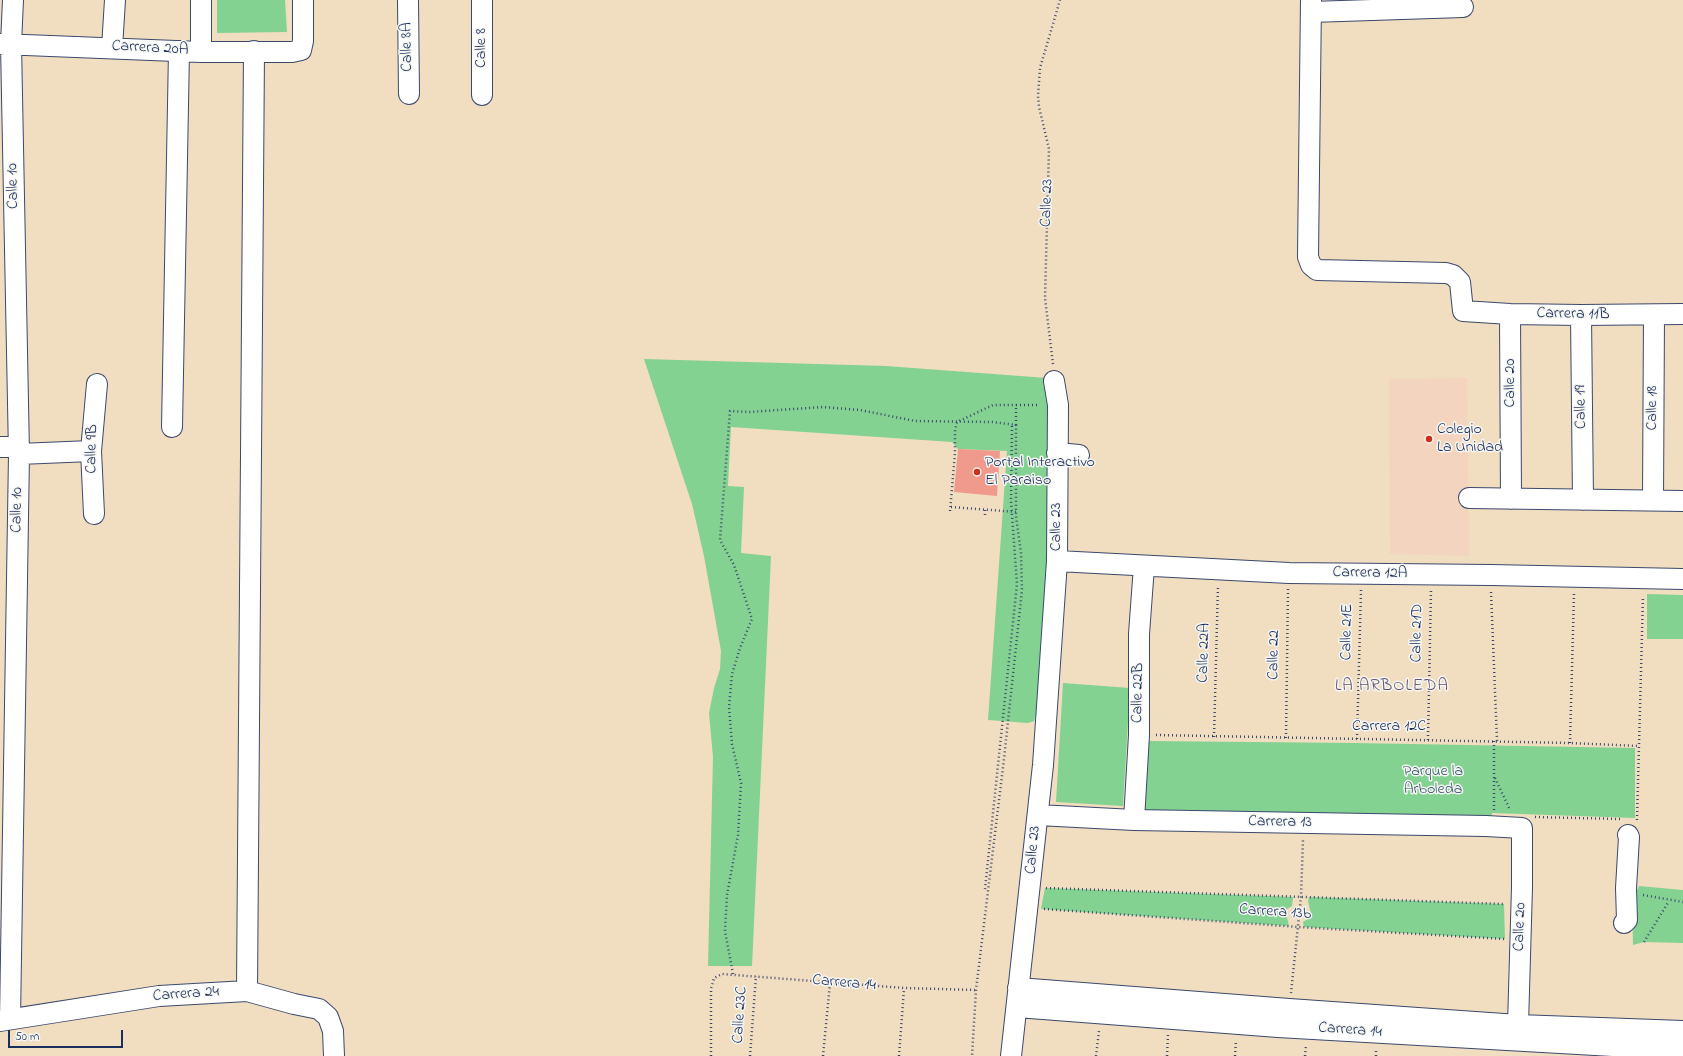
<!DOCTYPE html>
<html>
<head>
<meta charset="utf-8">
<style>
  body { margin:0 }
  #map { position:relative; width:1683px; height:1056px; overflow:hidden; background:#f1ddc0; font-family:"Indie Flower",sans-serif }
  canvas { display:block }
  .scale { position:absolute; left:8px; top:1030px; width:115px; height:18px; box-sizing:border-box; border:2px solid #1b2f5e; border-top:0; padding-left:5px; font-size:12px; line-height:14px; white-space:nowrap; color:#1b2f5e; -webkit-text-stroke:3px #f6f6f2; paint-order:stroke }
</style>
</head>
<body>
<div id="map">
<canvas width="1683" height="1056"></canvas>
<div class="scale">50 m</div>
</div>
<script>
const g = document.querySelector('canvas').getContext('2d');
g.lineJoin = 'round';
function fillPath(path, color) {
  g.fillStyle = color;
  g.fill(path, 'evenodd');
}
function shape(rows) {
  const path = new Path2D();
  for (const r of rows) {
    path.moveTo(r[0], r[1]);
    for (let i = 2; i < r.length; i += 2) path.lineTo(r[i], r[i + 1]);
  }
  return path;
}
function stroke(path, color, width, dash) {
  g.strokeStyle = color;
  g.lineWidth = width;
  g.lineCap = dash ? 'butt' : 'round';
  g.setLineDash(dash || []);
  g.stroke(path);
}
function drawText(font, color, halo, rows, align = 'center') {
  g.font = font + ' "Indie Flower",sans-serif';
  g.lineWidth = 3;
  g.setLineDash([]);
  g.textBaseline = 'middle';
  g.strokeStyle = halo;
  g.fillStyle = color;
  for (const [text, x, y, turn = 0] of rows) {
    g.save();
    g.translate(x, y);
    g.rotate((+turn || 0) * Math.PI / 180);
    g.textAlign = isNaN(turn) ? turn : align;
    if (halo) g.strokeText(text, 0, 0);
    g.fillText(text, 0, 0);
    g.restore();
  }
}
fillPath(shape([
  [1467,378,1469,556,1390,554,1389,379]
]), '#f3d4be');
fillPath(shape([
  [217,0,285,0,287,32,217,33],
  [644,359,886,366,1047,378,1051,453,1049,557,1036,714,1034,721,1028,723,988,720,1007,451,958,449,952,442,731,427,728,486,744,487,741,553,771,556,752,966,708,966,713,757,709,713,714,688,720,669,721,651,704,556,692,504],
  [1647,594,1683,595,1683,639,1647,639],
  [1063,683,1130,688,1123,806,1056,802],
  [1147,741,1354,743,1635,748,1635,818,1492,813,1491,820,1145,813],
  [1639,886,1683,890,1683,943,1644,942,1633,945,1632,901],
  [1045,888,1293,897,1292,906,1287,909,1286,913,1289,926,1041,909],
  [1309,897,1504,904,1505,939,1304,927,1303,922,1308,919,1311,914,1308,901]
]), '#83d292');
fillPath(shape([
  [958,449,1000,451,997,496,954,492]
]), '#f09a8d');
const minor = shape([
  [408,0,409,94],
  [482,0,482,95],
  [1311,0,1308,257,1311,265,1317,270,1446,273,1453,275,1460,282,1463,311,1510,314,1581,315,1683,314],
  [1311,12,1463,7],
  [0,44,201,52,292,52,301,50,303,41,303,0],
  [112,48,115,0],
  [201,52,201,0],
  [1510,314,1511,499],
  [1581,315,1583,500],
  [172,427,179,51],
  [0,447,18,447],
  [1057,453,1079,455],
  [19,454,91,451],
  [1469,498,1683,501],
  [1653,500,1654,315],
  [94,514,91,451,97,384],
  [1057,561,1289,573,1491,575,1683,579],
  [1038,815,1134,820,1486,826,1522,828,1522,887,1518,1025],
  [1134,820,1139,735,1139,634,1144,566],
  [1624,923,1627,920,1626,888,1629,837,1628,835],
  [1018,988,1289,1009,1518,1025,1683,1031],
  [247,991,254,51],
  [1017,1007,1278,1027,1683,1050],
  [10,1019,19,454,11,44,13,0],
  [0,1021,159,996,247,991,294,1004,319,1009,328,1017,333,1031,334,1056],
  [1011,1056,1043,765,1057,561,1058,405,1054,381]
]);
stroke(minor, '#3b496d', 22);
stroke(shape([
  [1053,364,1045,298,1049,149,1039,107,1038,96,1040,68,1060,0],
  [1016,425,1016,405,1040,405],
  [951,507,1017,512],
  [985,510,985,515],
  [950,511,955,453,955,430,957,422,993,405,1016,405],
  [1491,592,1497,741],
  [1156,735,1570,743,1639,746],
  [1214,737,1218,585],
  [1286,738,1288,589],
  [1357,739,1361,590],
  [1428,740,1431,590],
  [1494,741,1494,811],
  [1570,743,1574,593],
  [1495,778,1510,810],
  [1535,817,1620,819],
  [1637,820,1643,596],
  [1046,888,1505,904],
  [985,889,1017,584,1011,501,1012,424],
  [1643,895,1683,902],
  [1044,909,1298,927,1504,939],
  [1644,942,1669,901],
  [733,974,725,931,727,895,738,835,741,783,732,744,729,707,732,674,740,648,752,619,734,565,720,540,730,411,749,412,823,407,860,410,915,421,992,422,1016,425,1016,516,1021,553,1022,590,1004,759,976,990,972,1056],
  [1291,993,1301,897,1303,840],
  [711,1056,711,989,714,978,722,974,904,988,976,990],
  [750,1056,756,976],
  [823,1056,830,983],
  [899,1056,904,989],
  [1096,1056,1099,1031],
  [1167,1056,1168,1035],
  [1235,1056,1236,1041],
  [1305,1056,1306,1045],
  [1376,1056,1376,1049]
]), '#3b496d', 2.5, [1, 3]);
stroke(minor, '#fff', 20);
for (const [x, y, r, color] of [
  [1429,439,4,"#c8321e"],
  [977,472,4,"#c8321e"]
]) {
  const dot = new Path2D();
  dot.arc(x, y, r, 0, 2 * Math.PI);
  g.fillStyle = color;
  g.fill(dot);
  stroke(dot, '#f6f6f2', 1.5);
}
drawText('16px', '#1b2f5e', '#f6f6f2', [
  ["Calle 8A",408,47,-91],
  ["Calle 8",482,48,-90],
  ["Carrera 20A",150,49,3],
  ["Calle 10",14,186,-91],
  ["Calle 23",1048,203,-88],
  ["Carrera 11B",1573,315,1],
  ["Calle 20",1511,383,-90],
  ["Calle 19",1582,407,-91],
  ["Calle 18",1653,408,-90],
  ["Calle 9B",93,449,-89],
  ["Calle 10",18,510,-89],
  ["Calle 23",1057,527,-90],
  ["Carrera 12A",1370,574,1],
  ["Calle 21E",1348,632,-89],
  ["Calle 21D",1418,633,-89],
  ["Calle 22A",1205,653,-88],
  ["Calle 22",1275,655,-89],
  ["Calle 22B",1139,693,-89],
  ["Carrera 12C",1389,727],
  ["Carrera 13",1280,823,1],
  ["Calle 23",1034,850,-85],
  ["Carrera 13b",1275,913,4],
  ["Calle 20",1521,927,-88],
  ["Carrera 14",844,984,5],
  ["Carrera 24",186,995,-4],
  ["Calle 23C",741,1015,-86],
  ["Carrera 14",1350,1031,4]
]);
drawText('16px', '#1b2f5e', '#f6f6f2', [
  ["Colegio",1437,430],
  ["La Unidad",1437,448],
  ["Portal Interactivo",985,463],
  ["El Paraiso",985,481]
], 'left');
drawText('16px', '#35586b', '#f6f6f2', [
  ["Parque la",1433,772],
  ["Arboleda",1433,790]
]);
g.letterSpacing = '1px';
drawText('17px', '#66546e', '#f6f6f2', [
  ["LA ARBOLEDA",1392,687]
]);
g.letterSpacing = '0px';
</script>
</body>
</html>
